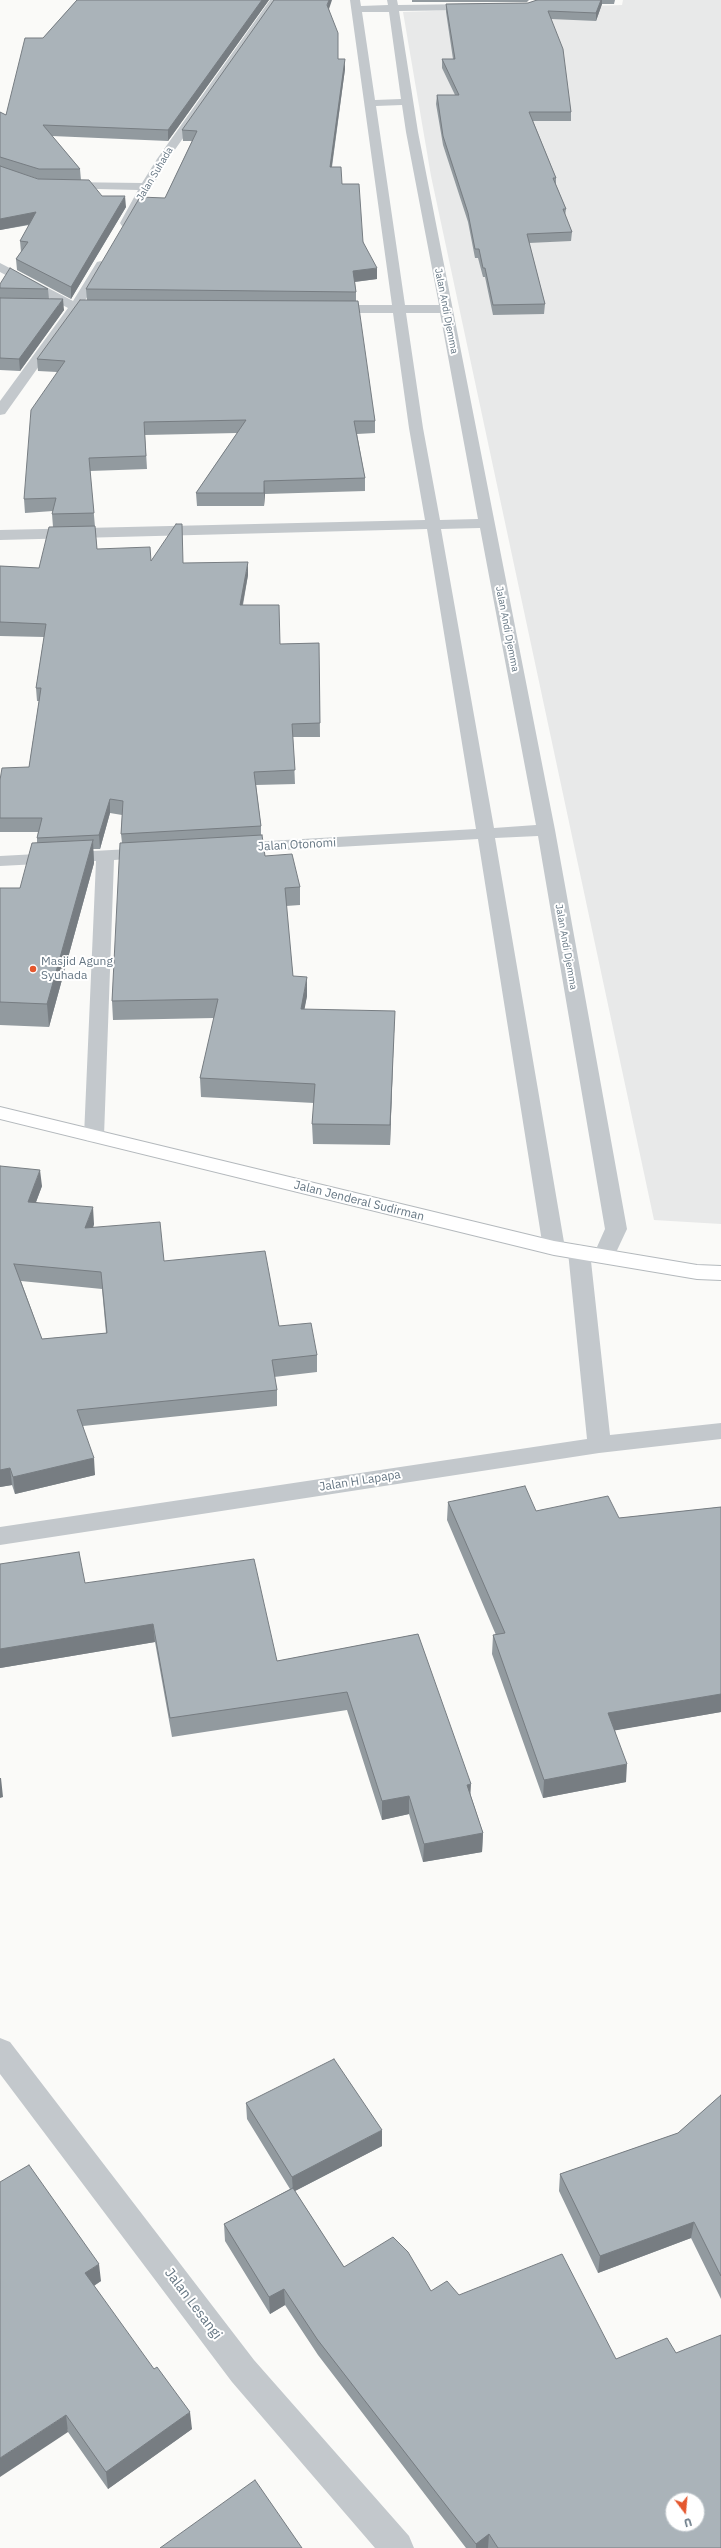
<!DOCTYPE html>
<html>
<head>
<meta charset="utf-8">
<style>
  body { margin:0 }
  #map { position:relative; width:721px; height:2548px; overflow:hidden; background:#fafaf8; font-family:"IBM Plex Sans",sans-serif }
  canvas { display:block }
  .north { position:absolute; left:665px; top:2492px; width:40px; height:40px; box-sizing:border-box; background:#fff; border:1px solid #c1c8cd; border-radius:50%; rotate:164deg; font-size:11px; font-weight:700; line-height:16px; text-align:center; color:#657683 }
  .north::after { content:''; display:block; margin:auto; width:14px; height:18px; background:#e4572e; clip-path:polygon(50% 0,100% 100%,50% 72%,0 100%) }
</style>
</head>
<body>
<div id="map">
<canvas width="721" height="2548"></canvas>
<div class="north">U</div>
</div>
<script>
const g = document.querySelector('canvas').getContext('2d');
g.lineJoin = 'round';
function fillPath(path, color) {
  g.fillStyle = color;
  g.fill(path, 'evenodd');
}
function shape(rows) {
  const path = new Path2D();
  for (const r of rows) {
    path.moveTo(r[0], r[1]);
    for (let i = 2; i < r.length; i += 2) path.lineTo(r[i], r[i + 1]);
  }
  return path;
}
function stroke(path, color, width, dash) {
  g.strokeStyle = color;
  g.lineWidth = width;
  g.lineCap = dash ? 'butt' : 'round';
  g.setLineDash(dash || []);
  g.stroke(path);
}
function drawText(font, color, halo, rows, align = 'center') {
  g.font = font + ' "IBM Plex Sans",sans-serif';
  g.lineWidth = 4;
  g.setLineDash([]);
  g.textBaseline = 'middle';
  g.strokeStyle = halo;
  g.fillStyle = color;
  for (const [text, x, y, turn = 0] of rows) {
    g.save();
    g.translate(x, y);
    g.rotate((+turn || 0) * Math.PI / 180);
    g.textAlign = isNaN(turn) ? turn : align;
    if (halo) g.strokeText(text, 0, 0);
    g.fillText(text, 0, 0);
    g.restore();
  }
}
fillPath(shape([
  [623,0,721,0,721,1224,654,1220,431,176,403,12,622,5]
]), '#e8e9e9');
const trunk = shape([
  [0,1107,554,1241,697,1265,721,1266,721,1280,697,1279,554,1255,0,1119,0,1107]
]);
stroke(trunk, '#b4b9bd', 2);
fillPath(shape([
  [270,0,280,0,167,161,130,226,122,226,120,223,138,190,59,188,57,186,63,182,142,183,157,159,270,0],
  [350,0,360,0,361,6,388,5,387,0,397,0,398,5,476,4,481,7,476,10,399,11,418,132,555,830,627,1229,612,1261,604,1263,596,1261,593,1256,605,1229,538,836,495,838,565,1248,562,1253,554,1255,546,1253,543,1248,478,839,233,853,227,852,224,848,227,844,233,843,476,829,427,529,0,540,0,530,425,520,409,428,393,313,329,313,323,309,329,305,392,305,350,0],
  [362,12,389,12,401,99,375,100,362,12],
  [402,105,406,132,439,305,405,305,376,106,402,105],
  [406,313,440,313,478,519,440,520,423,428,406,313],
  [480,528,536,825,494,828,441,529,480,528],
  [101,261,107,265,81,307,5,414,0,415,0,401,68,308,0,272,0,263,73,301,97,262,101,261],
  [149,848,155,849,158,853,155,857,114,860,104,1136,101,1141,94,1142,87,1141,84,1136,96,861,0,866,0,856,149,848],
  [579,1245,587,1247,590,1252,610,1435,721,1423,721,1439,599,1453,0,1545,0,1527,587,1439,568,1252,571,1247,579,1245],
  [0,2038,10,2042,254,2360,409,2536,414,2548,375,2548,232,2382,0,2074,0,2038]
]), '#c3c8cc');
fillPath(trunk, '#fff');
fillPath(shape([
  [77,0,269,0,168,141,52,136,80,169,81,180,102,196,126,207,71,299,17,270,16,259,21,252,20,241,29,225,0,230,0,112,6,115,43,38],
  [21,173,40,180,38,179],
  [412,0,529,0,527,2,412,2],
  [537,0,615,0,614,4,602,4,596,21,551,19,571,112,571,121,533,121,556,178,556,185,566,209,565,216,572,232,571,241,529,243,545,304,544,314,493,315,485,277,483,277,478,258,475,258,468,222,443,145,436,104,437,95,455,95,442,68,442,59,453,59,446,12,446,4,528,3],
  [329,9,338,59,345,69,332,167,342,184,377,279,355,282,356,292,356,301,375,421,375,433,357,434,365,478,365,491,265,494,264,506,197,506,196,493,237,433,145,435,147,469,90,471,97,549,151,561,183,563,248,575,243,605,280,644,319,643,320,737,293,737,295,784,256,785,261,826,261,835,265,856,300,887,300,905,286,906,293,976,307,996,304,1009,394,1030,390,1145,313,1144,312,1124,314,1103,201,1097,200,1078,214,1018,113,1020,112,1001,122,843,121,834,122,815,110,813,100,849,93,849,94,863,49,1027,0,1025,0,888,20,888,37,843,37,838,38,832,0,832,0,780,29,767,39,701,37,701,36,688,44,637,0,636,0,566,39,568,53,527,52,514,53,511,25,513,24,499,57,372,38,371,37,359,87,300,86,289,165,198,192,141,183,141,182,130],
  [0,284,48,289,49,299,64,310,20,371,0,370],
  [0,1166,42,1186,36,1202,94,1224,93,1228,164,1261,279,1326,317,1355,317,1372,274,1377,277,1390,277,1406,83,1426,95,1475,15,1494,12,1485,0,1487],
  [21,1281,102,1289,106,1333,42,1339],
  [448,1502,536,1511,619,1518,721,1507,721,1712,615,1730,626,1782,543,1798,492,1654,493,1635,496,1635,447,1520],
  [0,1564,85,1583,277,1661,418,1634,483,1833,482,1852,423,1862,409,1814,382,1820,347,1710,172,1737,155,1642,0,1668],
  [721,2095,721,2299,691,2238,598,2273,559,2191,560,2174,678,2133],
  [246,2103,382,2146,295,2191,344,2267,431,2291,459,2295,616,2359,721,2548,466,2548,318,2355,285,2305,270,2314,225,2241,224,2224,290,2189,247,2119],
  [0,2182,101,2281,94,2286,192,2429,108,2489,68,2432]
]), '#929a9f');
fillPath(shape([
  [262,0,269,0,168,141,168,130],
  [329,0,332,0,327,15,327,5],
  [601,0,602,0,602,4,596,21,596,13],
  [345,59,345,69,330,178,330,167],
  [125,196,126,207,71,299,71,287],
  [36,212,36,223,0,230,0,219],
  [377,268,377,279,353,282,353,271],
  [63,299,64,310,20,371,19,359],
  [264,481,265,494,264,506],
  [248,562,248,575,240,618,240,605],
  [110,799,110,813,100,849,99,835],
  [93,840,94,863,49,1027,47,1004],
  [307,977,307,996,301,1028,301,1009],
  [395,1011,394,1030,390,1145,390,1125],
  [40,1170,42,1186,30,1218,28,1202],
  [93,1207,94,1224,87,1245,85,1228],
  [94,1458,95,1475,15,1494,13,1477],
  [10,1468,12,1485,0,1487,0,1470],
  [153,1624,155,1642,0,1668,0,1649],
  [721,1694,721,1712,606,1732,608,1713],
  [627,1764,626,1782,543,1798,544,1780],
  [0,1778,1,1778,3,1797,0,1798],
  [471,1784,470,1802,467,1785],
  [409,1796,409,1814,382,1820,382,1801],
  [483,1833,482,1852,423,1862,424,1844],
  [382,2130,382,2146,293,2192,292,2177],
  [694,2222,691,2238,598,2273,600,2256],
  [99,2264,101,2281,87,2290,85,2273],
  [284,2289,285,2305,270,2314,269,2297],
  [190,2412,192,2429,108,2489,106,2472],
  [66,2415,68,2432,0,2477,0,2458],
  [489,2534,488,2548,476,2548,476,2544]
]), '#777d82');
const building = shape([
  [77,0,262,0,168,130,43,125,80,169,39,169,0,157,0,112,6,115,25,38,43,38,77,0],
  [274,0,329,0,327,5,338,33,338,59,345,59,330,167,341,167,342,184,359,184,363,242,377,268,353,271,356,292,86,289,140,197,165,198,197,131,182,130,274,0],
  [537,0,601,0,596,13,548,11,563,49,571,112,529,112,556,178,553,178,566,209,563,209,572,232,527,234,545,304,493,305,485,268,483,268,479,249,475,249,468,213,443,136,437,95,459,95,442,59,455,59,446,4,528,3,537,0],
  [0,166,38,179,89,180,102,196,125,196,71,287,16,259,28,242,20,241,36,212,0,219,0,166],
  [10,268,48,289,0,288,0,284,10,268],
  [0,298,63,299,19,359,0,358,0,298],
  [80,300,358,301,375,421,354,421,365,478,264,481,264,493,196,493,246,420,144,422,146,456,89,458,94,513,52,514,56,498,24,499,31,410,65,361,37,359,80,300],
  [176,524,182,524,183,563,248,562,240,605,279,605,280,644,319,643,320,723,292,724,295,770,254,772,261,826,121,834,123,801,110,799,99,835,37,838,42,818,0,818,0,780,2,768,29,767,41,688,36,688,46,624,0,622,0,566,39,568,49,527,95,526,97,549,150,547,151,561,176,524],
  [262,835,265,856,292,854,300,887,285,888,293,976,307,977,301,1009,395,1011,390,1125,312,1124,315,1084,200,1078,218,999,112,1001,120,843,262,835],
  [93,840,47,1004,0,1002,0,888,20,888,32,843,93,840],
  [0,1166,40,1170,28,1202,93,1207,85,1228,160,1222,164,1261,265,1251,279,1326,311,1323,317,1355,272,1360,277,1390,77,1410,94,1458,13,1477,10,1468,0,1470,0,1166],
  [14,1264,101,1272,107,1333,42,1339,14,1264],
  [525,1486,536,1511,608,1496,619,1518,721,1507,721,1694,608,1713,627,1764,544,1780,493,1635,505,1633,448,1502,525,1486],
  [79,1552,85,1583,254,1559,277,1661,418,1634,471,1784,467,1785,483,1833,424,1844,409,1796,382,1801,347,1692,170,1718,153,1624,0,1649,0,1564,79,1552],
  [334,2059,382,2130,292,2177,246,2103,334,2059],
  [721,2095,721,2276,694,2222,600,2256,560,2174,678,2133,721,2095],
  [29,2165,99,2264,85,2273,154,2369,157,2367,190,2412,106,2472,66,2415,0,2458,0,2182,29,2165],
  [293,2188,344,2267,393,2237,408,2252,431,2291,447,2281,459,2295,562,2254,616,2359,667,2338,676,2353,721,2335,721,2548,498,2548,489,2534,476,2544,317,2339,284,2289,269,2297,224,2224,293,2188],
  [673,2500,697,2500,697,2524,673,2524,673,2500],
  [255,2480,302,2548,160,2548,255,2480]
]);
fillPath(building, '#aab3b9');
stroke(building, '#777d82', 1);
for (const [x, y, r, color] of [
  [33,969,4,"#e4572e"]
]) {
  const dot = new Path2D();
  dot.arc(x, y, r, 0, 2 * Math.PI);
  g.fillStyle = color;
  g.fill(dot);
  stroke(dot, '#fff', 1.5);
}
drawText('10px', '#657683', '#fff', [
  ["Jalan Suhada",155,174,-59],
  ["Jalan Andi Djemma",446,311,79],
  ["Jalan Andi Djemma",507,629,79],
  ["Jalan Andi Djemma",566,947,80]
]);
drawText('12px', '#657683', '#fff', [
  ["Jalan Otonomi",297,845,-3],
  ["Jalan Jenderal Sudirman",359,1201,14],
  ["Jalan H Lapapa",360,1481,-9]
]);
drawText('12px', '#657683', '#fff', [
  ["Masjid Agung",41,962],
  ["Syuhada",41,976]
], 'left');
drawText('14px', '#657683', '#fff', [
  ["Jalan Lesangi",193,2304,53]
]);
</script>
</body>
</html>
